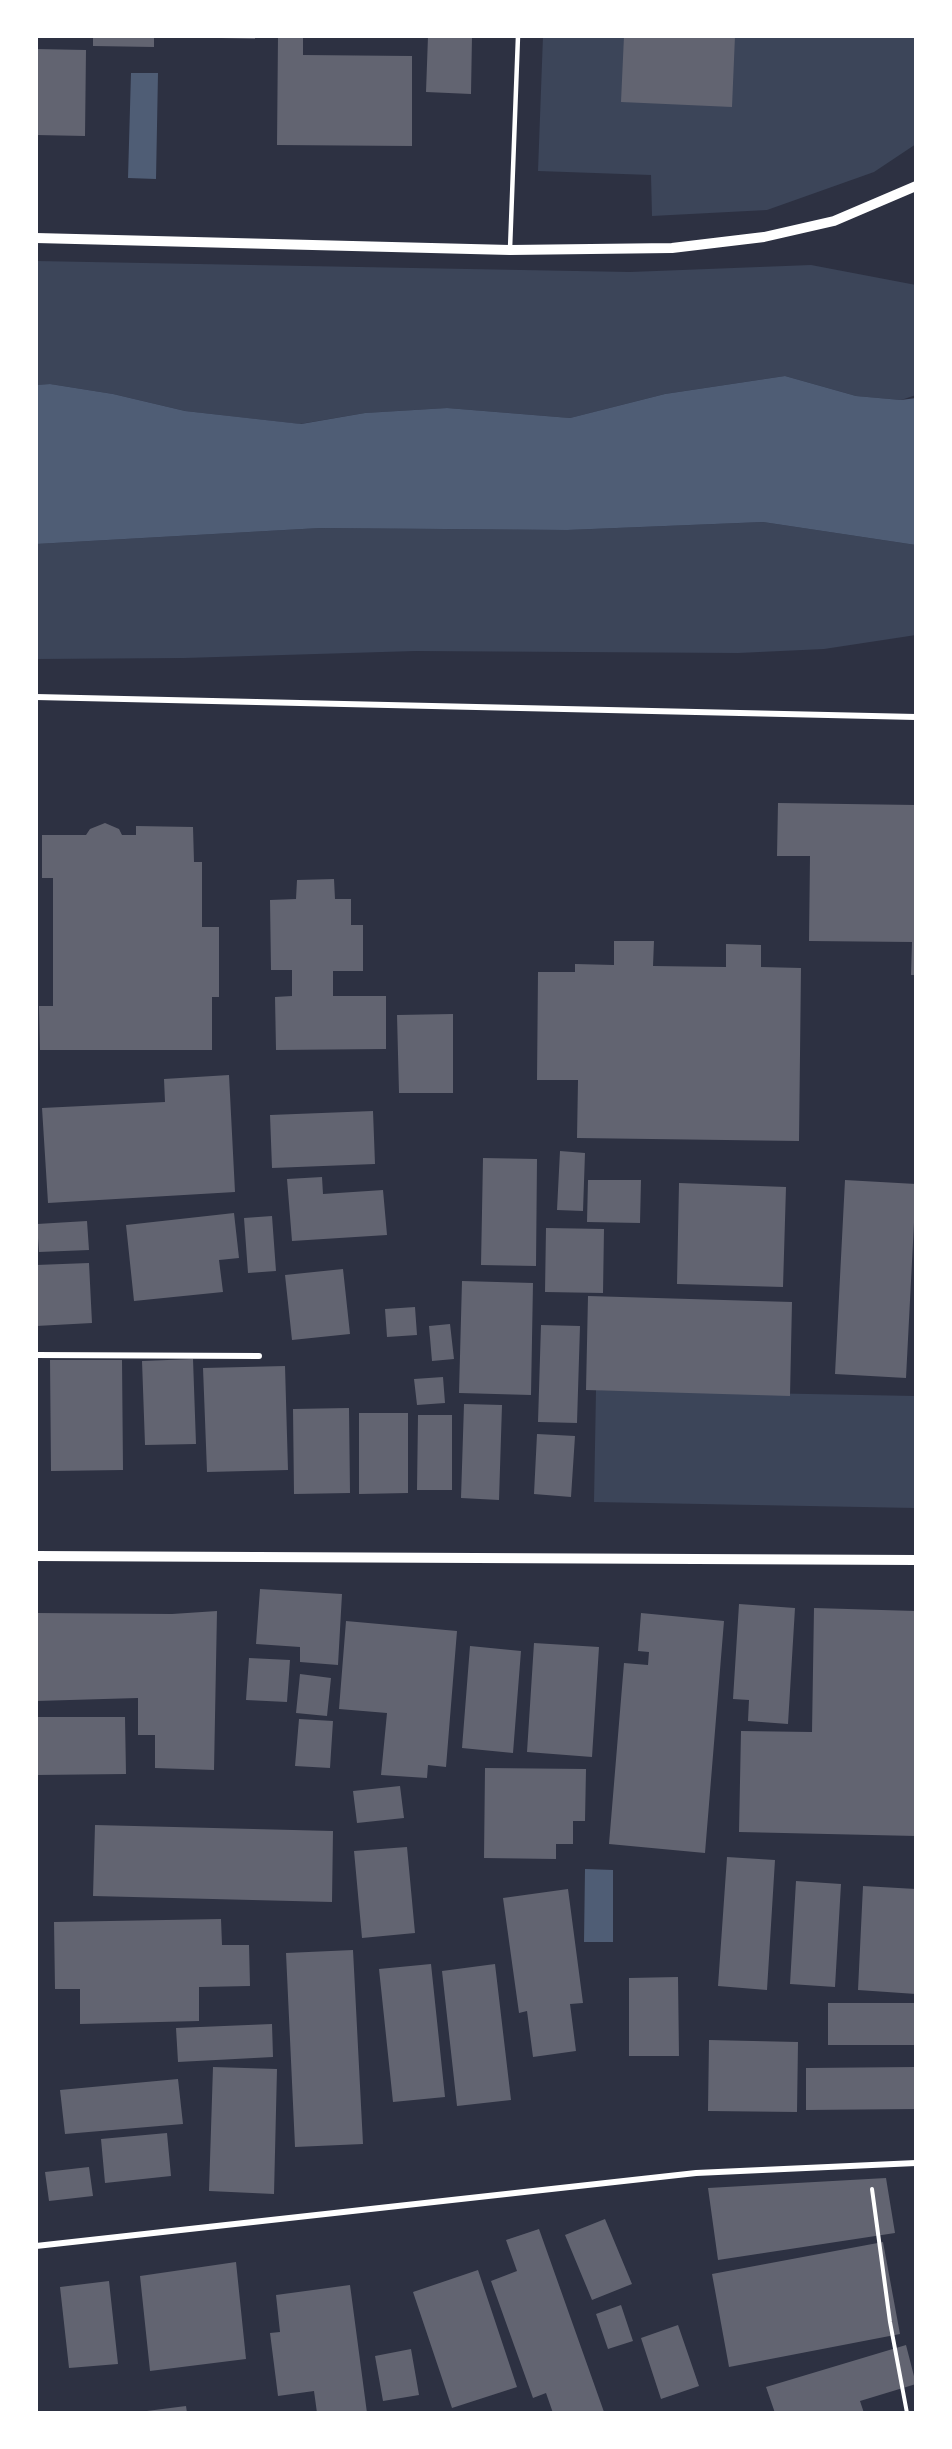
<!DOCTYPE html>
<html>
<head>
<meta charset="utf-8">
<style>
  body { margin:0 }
  #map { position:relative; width:952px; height:2449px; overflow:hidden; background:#2d3142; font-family:"Exo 2",sans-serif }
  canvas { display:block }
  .frame { position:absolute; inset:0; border:38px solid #fff; pointer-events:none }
</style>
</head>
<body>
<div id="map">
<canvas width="952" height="2449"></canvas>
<div class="frame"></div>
</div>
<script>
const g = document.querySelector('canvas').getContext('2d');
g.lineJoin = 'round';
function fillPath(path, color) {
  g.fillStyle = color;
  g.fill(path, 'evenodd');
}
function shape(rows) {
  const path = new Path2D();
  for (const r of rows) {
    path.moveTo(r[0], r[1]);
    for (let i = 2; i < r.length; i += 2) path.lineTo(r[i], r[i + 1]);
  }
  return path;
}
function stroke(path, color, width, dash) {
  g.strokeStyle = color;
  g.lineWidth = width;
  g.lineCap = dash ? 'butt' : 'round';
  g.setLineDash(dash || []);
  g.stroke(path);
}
fillPath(shape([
  [543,36,916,36,916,144,874,172,767,210,652,216,651,175,538,171],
  [36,261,630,272,811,265,916,285,916,395,901,400,856,396,785,376,665,394,570,418,447,408,365,413,300,424,185,411,113,394,50,384,36,385],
  [763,522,916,545,916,635,824,649,738,653,415,651,184,658,36,659,36,544,320,528,567,530],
  [596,1390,916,1396,916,1508,594,1502]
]), '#3c4559');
fillPath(shape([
  [131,73,158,73,156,179,128,178],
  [785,376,856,396,901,400,916,398,916,545,763,522,567,530,320,528,36,544,36,385,50,384,113,394,185,411,301,424,365,413,447,408,570,418,665,394],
  [585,1869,613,1870,613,1942,584,1942]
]), '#4f5d75');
fillPath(shape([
  [93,36,154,36,154,47,93,46],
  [221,36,255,36,255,39,221,38],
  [278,36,303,36,303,55,412,56,412,146,277,145],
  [428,36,472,36,471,94,426,92],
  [624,36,735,36,732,107,621,102],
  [36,49,86,50,85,136,36,135],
  [778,803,916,805,916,975,911,975,912,942,809,941,810,856,777,856],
  [105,823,119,829,122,835,136,835,136,826,193,827,194,862,202,862,202,927,219,927,219,997,212,997,212,1050,40,1050,39,1006,53,1006,53,878,42,878,42,835,86,835,90,829],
  [334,879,335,899,351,899,351,925,363,925,363,971,333,971,333,996,386,996,386,1049,276,1050,275,997,292,996,292,970,271,970,270,900,296,899,297,880],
  [614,941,654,941,653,966,726,967,726,944,761,945,761,967,801,968,799,1141,577,1138,578,1080,537,1080,538,972,575,972,575,964,614,965],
  [453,1014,453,1093,399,1093,397,1015],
  [229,1075,235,1192,48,1203,42,1108,165,1102,164,1079],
  [373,1111,375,1164,272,1168,270,1115],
  [560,1151,585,1153,583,1211,557,1210],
  [483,1158,537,1159,536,1266,481,1265],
  [322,1177,323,1194,383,1190,387,1235,292,1241,287,1179],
  [588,1180,641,1180,640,1223,587,1222],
  [845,1180,916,1184,906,1378,835,1374],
  [679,1183,786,1187,783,1287,677,1284],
  [234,1213,239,1258,219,1260,223,1292,134,1301,126,1225],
  [272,1216,276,1271,248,1273,244,1218],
  [87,1221,89,1250,39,1252,37,1224],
  [546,1228,604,1229,603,1293,545,1292],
  [89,1263,92,1323,36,1326,36,1265],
  [343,1269,350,1334,292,1340,285,1275],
  [462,1281,533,1283,531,1395,459,1393],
  [588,1296,792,1302,790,1396,586,1390],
  [415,1307,417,1335,387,1337,385,1309],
  [450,1324,454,1359,432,1361,429,1326],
  [541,1325,580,1326,577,1423,538,1422],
  [193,1359,196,1444,145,1445,142,1361],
  [50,1360,122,1360,123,1470,51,1471],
  [285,1366,288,1470,207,1472,203,1368],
  [443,1377,445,1403,417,1405,414,1379],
  [464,1404,502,1405,499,1500,461,1498],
  [349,1408,350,1493,294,1494,293,1409],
  [359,1413,408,1413,408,1493,359,1494],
  [418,1415,452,1415,452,1490,417,1490],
  [537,1434,575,1436,571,1497,534,1494],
  [260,1589,342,1594,338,1665,300,1662,300,1647,256,1644],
  [739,1604,795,1608,788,1724,748,1721,749,1700,733,1699],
  [814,1608,916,1611,916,1836,739,1832,741,1731,812,1732],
  [217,1611,214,1770,155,1768,155,1735,138,1735,138,1698,36,1701,36,1613,172,1614],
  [641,1613,724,1621,705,1853,609,1844,624,1663,648,1665,649,1652,638,1651],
  [346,1621,457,1631,446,1767,428,1765,427,1778,381,1775,387,1713,339,1709],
  [534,1643,599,1647,592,1757,527,1752],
  [470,1646,521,1651,513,1753,462,1748],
  [249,1658,290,1660,287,1702,246,1700],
  [300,1674,331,1678,327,1716,296,1713],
  [36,1717,125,1717,126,1774,36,1775],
  [299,1719,333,1721,330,1768,295,1766],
  [485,1768,586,1769,585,1821,573,1821,573,1844,556,1844,556,1859,484,1858],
  [400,1786,404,1818,357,1823,353,1791],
  [95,1825,333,1831,332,1902,93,1896],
  [407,1847,415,1933,362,1938,354,1851],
  [727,1857,775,1860,767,1990,718,1986],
  [796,1881,841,1884,835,1987,790,1984],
  [863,1886,916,1889,916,1994,858,1990],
  [568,1889,583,2003,570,2004,576,2051,533,2057,527,2011,519,2013,503,1898],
  [221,1919,222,1945,249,1945,250,1986,199,1987,199,2021,80,2024,80,1989,55,1989,54,1922],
  [353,1950,363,2144,295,2147,286,1953],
  [431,1964,445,2097,393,2102,379,1969],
  [495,1964,511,2100,457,2106,442,1971],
  [678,1977,679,2056,629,2056,629,1978],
  [828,2003,916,2003,916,2045,828,2045],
  [272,2024,273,2057,178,2062,176,2028],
  [709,2040,798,2042,797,2112,708,2111],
  [213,2067,277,2069,274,2194,209,2191],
  [916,2067,916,2109,806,2110,806,2068],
  [178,2079,183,2124,65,2134,60,2090],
  [167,2133,171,2176,105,2183,101,2139],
  [89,2167,93,2196,49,2201,45,2172],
  [886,2178,895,2233,718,2260,708,2188],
  [605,2219,632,2284,592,2300,565,2235],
  [539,2229,604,2412,602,2413,553,2413,546,2393,533,2398,491,2281,517,2271,506,2240],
  [883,2242,900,2334,729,2367,712,2274],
  [236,2262,246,2359,150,2371,140,2276],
  [478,2270,517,2387,452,2408,413,2292],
  [109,2281,118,2364,69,2368,60,2287],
  [350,2285,367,2413,317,2413,314,2391,278,2396,270,2333,280,2332,276,2295],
  [621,2305,633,2341,608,2349,596,2314],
  [678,2325,699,2386,661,2399,641,2338],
  [906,2345,916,2384,860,2401,864,2413,775,2413,766,2387],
  [411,2349,419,2395,383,2401,375,2356],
  [186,2406,187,2413,140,2413,139,2412]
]), '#626471');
stroke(shape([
  [872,2189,890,2322,907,2413]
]), '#fff', 4);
stroke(shape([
  [510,249,518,36]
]), '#fff', 4.5);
stroke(shape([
  [36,697,916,717],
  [36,1355,259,1356],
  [36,2246,696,2173,916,2163]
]), '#fff', 6);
stroke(shape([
  [36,238,510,250,672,248,764,237,834,221,916,186],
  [36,1556,916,1560]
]), '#fff', 10);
</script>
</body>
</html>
